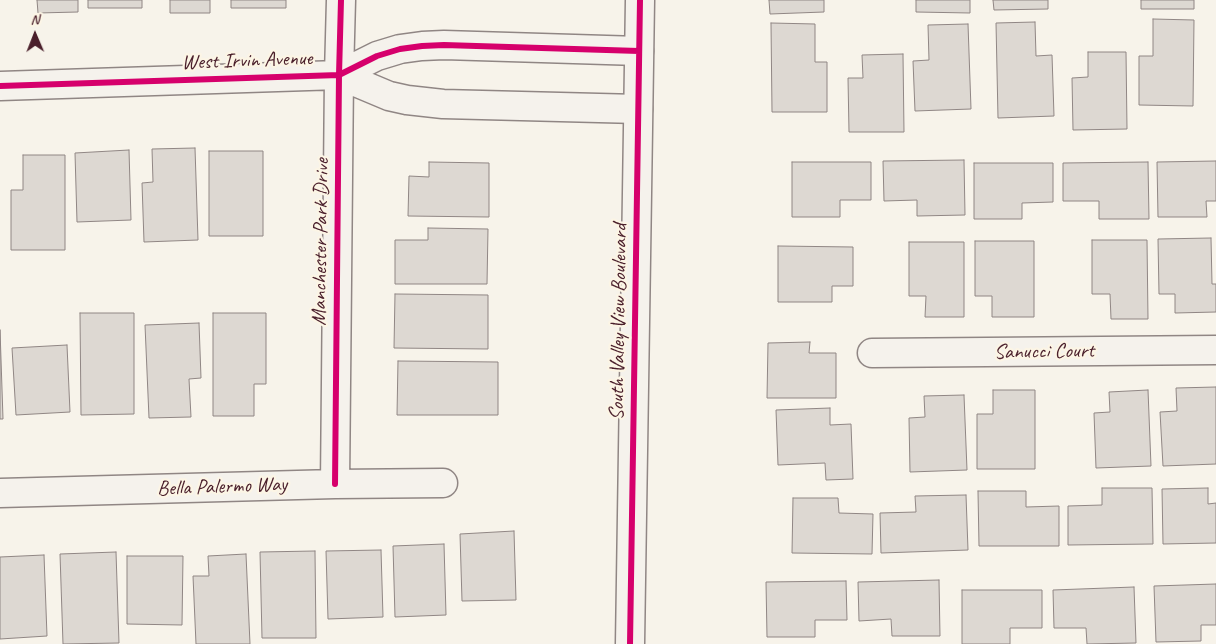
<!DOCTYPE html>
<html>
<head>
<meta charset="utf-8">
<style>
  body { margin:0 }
  #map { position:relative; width:1216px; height:644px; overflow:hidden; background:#f7f3ea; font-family:Caveat,sans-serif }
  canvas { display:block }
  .north { position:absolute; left:10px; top:10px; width:50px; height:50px; -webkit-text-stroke:4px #fcf5e5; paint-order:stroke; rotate:359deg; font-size:14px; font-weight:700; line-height:20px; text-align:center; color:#4a1f2b }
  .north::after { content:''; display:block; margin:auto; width:18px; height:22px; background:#4a1f2b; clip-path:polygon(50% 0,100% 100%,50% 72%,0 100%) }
</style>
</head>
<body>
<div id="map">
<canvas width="1216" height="644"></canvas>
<div class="north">N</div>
</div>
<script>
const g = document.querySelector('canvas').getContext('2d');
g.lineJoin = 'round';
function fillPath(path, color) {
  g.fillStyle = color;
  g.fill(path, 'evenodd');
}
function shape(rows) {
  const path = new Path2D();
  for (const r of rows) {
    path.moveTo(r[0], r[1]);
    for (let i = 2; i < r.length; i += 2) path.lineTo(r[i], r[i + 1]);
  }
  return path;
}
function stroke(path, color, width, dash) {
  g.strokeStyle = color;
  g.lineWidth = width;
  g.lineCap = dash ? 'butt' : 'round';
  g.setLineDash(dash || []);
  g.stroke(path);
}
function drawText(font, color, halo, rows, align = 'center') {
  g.font = font + ' Caveat,sans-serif';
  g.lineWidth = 4.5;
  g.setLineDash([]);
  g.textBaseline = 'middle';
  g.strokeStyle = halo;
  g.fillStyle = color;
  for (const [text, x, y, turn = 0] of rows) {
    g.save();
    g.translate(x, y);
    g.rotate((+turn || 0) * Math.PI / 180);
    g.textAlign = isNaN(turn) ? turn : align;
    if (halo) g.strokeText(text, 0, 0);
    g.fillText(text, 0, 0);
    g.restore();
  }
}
const building = shape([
  [37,0,78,0,78,12,38,13,37,0],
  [88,0,142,0,142,8,88,8,88,0],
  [170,0,210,0,210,13,170,13,170,0],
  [231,0,286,0,286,8,231,8,231,0],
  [769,0,824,0,824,12,770,14,769,0],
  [916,0,970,0,970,13,916,12,916,0],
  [993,0,1048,0,1048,9,994,10,993,0],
  [1141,0,1194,0,1194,9,1141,9,1141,0],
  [1153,19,1194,20,1193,106,1139,105,1139,56,1153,56,1153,19],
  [1035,22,1036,56,1052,55,1054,116,998,118,996,23,1035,22],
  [771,23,815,24,815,62,827,62,827,112,772,112,771,23],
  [968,24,971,109,915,111,913,61,929,60,928,25,968,24],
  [1088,52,1126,52,1127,129,1073,130,1072,78,1088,77,1088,52],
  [903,54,904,132,849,132,848,78,863,78,862,55,903,54],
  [195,148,198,240,144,242,142,183,153,182,152,149,195,148],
  [129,150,131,220,77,222,75,153,129,150],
  [209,151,263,151,263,236,209,236,209,151],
  [23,155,65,155,65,250,11,250,11,190,23,190,23,155],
  [964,160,965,215,917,216,917,200,884,201,883,161,964,160],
  [1216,161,1216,201,1206,201,1207,217,1158,217,1157,162,1216,161],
  [429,162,489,163,489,217,408,216,409,176,429,177,429,162],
  [792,162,871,162,871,200,840,200,840,217,792,217,792,162],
  [1148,162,1149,219,1099,219,1099,201,1063,201,1063,163,1148,162],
  [974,163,1053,163,1053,202,1022,203,1022,219,974,219,974,163],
  [428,228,488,229,487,284,395,284,395,240,428,240,428,228],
  [1211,238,1212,284,1216,284,1216,312,1175,313,1175,294,1159,294,1158,239,1211,238],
  [1092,240,1147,240,1148,319,1111,319,1110,294,1092,294,1092,240],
  [975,241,1034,241,1034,317,992,317,992,296,975,296,975,241],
  [909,242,964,242,964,317,925,317,926,296,909,296,909,242],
  [778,246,853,247,853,286,832,286,832,302,778,302,778,246],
  [395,294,488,295,488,349,394,348,395,294],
  [80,313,134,313,134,414,81,415,80,313],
  [213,313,266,313,266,384,254,384,254,416,213,416,213,313],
  [199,323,201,378,189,379,191,417,149,418,145,325,199,323],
  [0,330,3,419,0,419,0,330],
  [810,342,809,353,836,353,836,398,767,398,768,343,810,342],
  [67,345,70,412,16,415,12,348,67,345],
  [398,361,498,362,498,415,397,415,398,361],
  [1216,387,1216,464,1163,466,1160,412,1177,411,1176,388,1216,387],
  [993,390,1035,390,1035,469,977,469,977,414,993,414,993,390],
  [1148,390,1151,466,1096,468,1094,413,1110,412,1109,392,1148,390],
  [964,395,967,470,910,472,909,418,925,417,924,396,964,395],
  [830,408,830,425,851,424,853,479,826,480,825,463,778,465,776,410,830,408],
  [1102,488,1152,488,1153,544,1068,545,1068,506,1102,505,1102,488],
  [1208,488,1208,504,1216,503,1216,543,1163,544,1162,489,1208,488],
  [978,491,1026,491,1026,507,1059,506,1059,546,979,546,978,491],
  [966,495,968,550,881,553,880,513,916,512,915,496,966,495],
  [793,498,838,498,839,513,873,514,872,554,792,553,793,498],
  [514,531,516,600,462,601,460,534,514,531],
  [444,544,446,615,395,617,393,546,444,544],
  [381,550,383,617,328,619,326,551,381,550],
  [315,551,316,638,262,638,260,552,315,551],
  [116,552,119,643,63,644,60,554,116,552],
  [246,554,250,644,196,644,193,576,209,576,208,556,246,554],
  [44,555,47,636,0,639,0,557,44,555],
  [127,556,183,556,182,625,127,624,127,556],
  [939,580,940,636,892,636,891,619,859,621,858,582,939,580],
  [846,581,847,620,815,620,815,637,767,637,766,582,846,581],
  [1216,584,1216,625,1201,625,1201,641,1156,642,1154,586,1216,584],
  [1134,587,1136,643,1087,644,1086,628,1054,628,1053,590,1134,587],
  [962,590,1042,590,1042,628,1010,628,1010,644,962,644,962,590]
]);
fillPath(building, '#ddd8d2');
stroke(building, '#908684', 1);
const minor = shape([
  [339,75,389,96,407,100,443,104,638,109],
  [0,86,339,75,377,56,400,49,422,46,444,45,639,51],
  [872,353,1216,350],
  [335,484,339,75,341,0],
  [0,493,335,484,443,483]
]);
const secondary = shape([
  [630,644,640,0]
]);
stroke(minor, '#908684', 31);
stroke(secondary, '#908684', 31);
stroke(minor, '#f5f2ec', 28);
stroke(secondary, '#f5f2ec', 28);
stroke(shape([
  [0,86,339,75,377,56,400,49,422,46,444,45,639,51],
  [335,484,339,75,341,0],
  [630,644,640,0]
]), '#d6006c', 6);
drawText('21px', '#4a1f2b', '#fcf5e5', [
  ["West Irvin Avenue",247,61,-2],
  ["Manchester Park Drive",321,242,-89],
  ["South Valley View Boulevard",619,322,-89],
  ["Sanucci Court",1044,352,-1],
  ["Bella Palermo Way",222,487,-2]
]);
</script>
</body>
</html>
